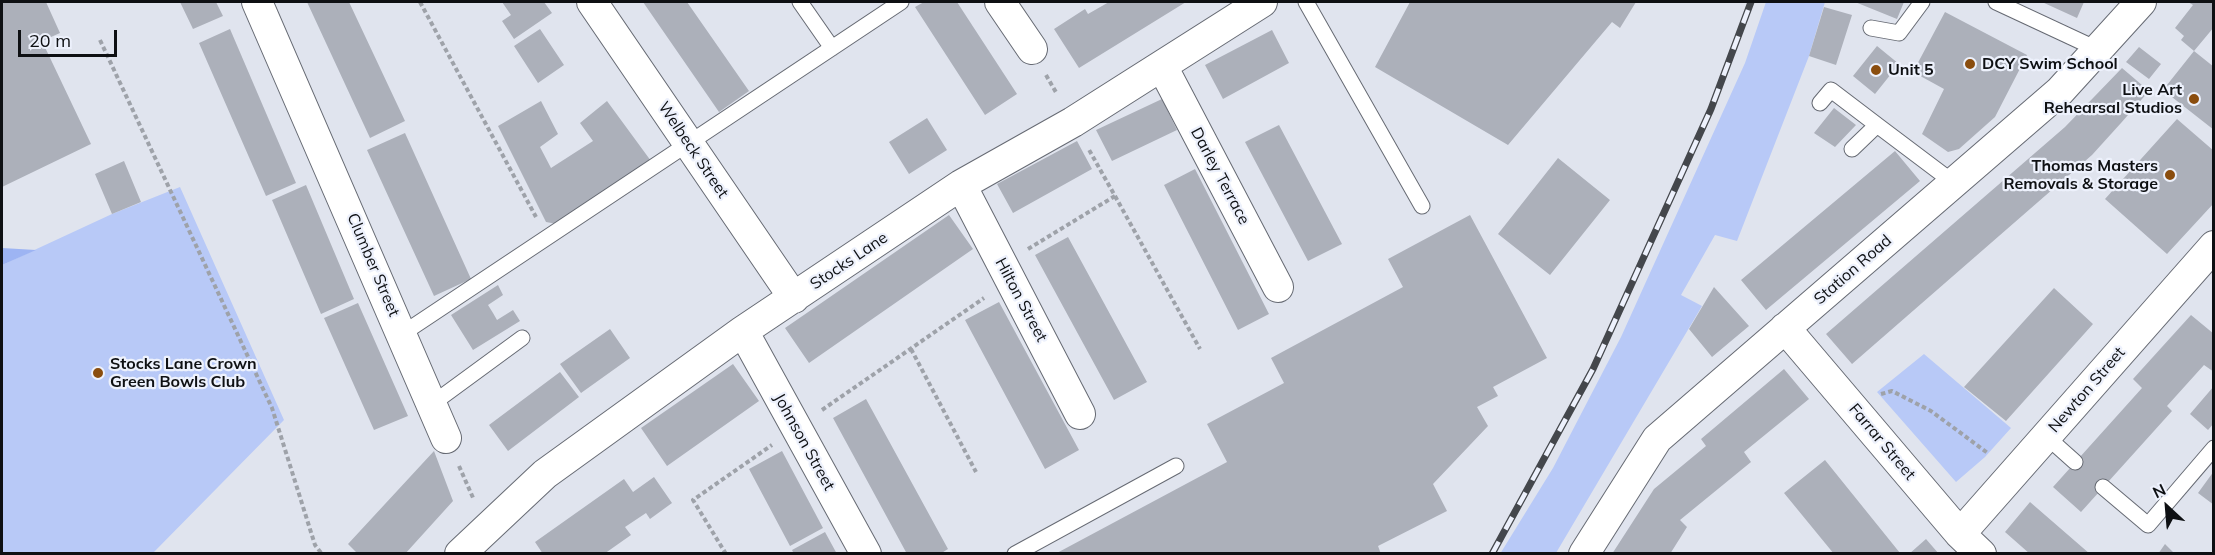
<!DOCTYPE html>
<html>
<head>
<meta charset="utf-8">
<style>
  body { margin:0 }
  #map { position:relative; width:2215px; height:555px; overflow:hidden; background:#e0e4ee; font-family:Mulish,sans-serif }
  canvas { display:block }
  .frame { position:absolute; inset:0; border:3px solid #0e1013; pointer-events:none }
  .north { position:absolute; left:2137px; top:477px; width:60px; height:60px; -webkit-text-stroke:4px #edf1fc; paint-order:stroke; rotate:334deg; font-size:16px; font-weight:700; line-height:24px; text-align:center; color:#0e1013 }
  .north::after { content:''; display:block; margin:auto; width:21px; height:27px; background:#0e1013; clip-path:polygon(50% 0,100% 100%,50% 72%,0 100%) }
  .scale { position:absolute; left:18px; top:30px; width:99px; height:27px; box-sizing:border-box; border:3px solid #0e1013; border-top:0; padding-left:8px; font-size:18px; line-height:21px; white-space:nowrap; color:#0e1013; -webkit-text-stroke:4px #edf1fc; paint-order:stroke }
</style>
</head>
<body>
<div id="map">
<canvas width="2215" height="555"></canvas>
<div class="frame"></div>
<div class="north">N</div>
<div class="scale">20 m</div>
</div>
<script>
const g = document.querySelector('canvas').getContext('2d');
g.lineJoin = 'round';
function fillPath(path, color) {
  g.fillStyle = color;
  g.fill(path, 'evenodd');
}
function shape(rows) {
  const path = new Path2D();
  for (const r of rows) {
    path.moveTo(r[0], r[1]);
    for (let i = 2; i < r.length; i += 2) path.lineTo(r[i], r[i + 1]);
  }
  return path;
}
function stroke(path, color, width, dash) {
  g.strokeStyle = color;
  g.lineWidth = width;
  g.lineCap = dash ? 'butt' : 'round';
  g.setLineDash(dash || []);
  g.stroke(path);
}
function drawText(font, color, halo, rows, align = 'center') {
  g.font = font + ' Mulish,sans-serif';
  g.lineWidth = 4.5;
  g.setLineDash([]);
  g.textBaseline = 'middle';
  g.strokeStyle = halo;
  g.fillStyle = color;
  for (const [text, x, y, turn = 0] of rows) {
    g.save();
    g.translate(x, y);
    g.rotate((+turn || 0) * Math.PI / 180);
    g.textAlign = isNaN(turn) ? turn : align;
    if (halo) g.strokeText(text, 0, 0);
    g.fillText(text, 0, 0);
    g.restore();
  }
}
fillPath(shape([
  [1766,2,1825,2,1809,56,1737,241,1715,235,1681,295,1702,306,1556,553,1500,554,1553,468,1621,337,1745,63],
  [180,187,284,420,153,553,2,553,2,265,112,214],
  [1924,354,2011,428,1985,457,1956,482,1877,392]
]), '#b8c9f7');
fillPath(shape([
  [2,248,36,250,2,265]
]), '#9db4f3');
fillPath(shape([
  [2,2,46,2,60,33,42,41,91,144,2,187],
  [180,2,216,2,223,16,193,29],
  [307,2,349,2,405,121,370,138],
  [502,2,544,2,552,13,514,39,502,21,511,15],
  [643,2,687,2,749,91,719,112],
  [924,2,957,2,1017,94,985,115,915,7],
  [1109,2,1186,2,1079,68,1054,29,1085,9,1088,14],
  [1410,2,1636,2,1620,28,1612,22,1508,145,1375,67],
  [1855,2,1904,2,1897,19],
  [2042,2,2084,2,2077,18],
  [2188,2,2214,2,2214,27,2194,51,2214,67,2214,130,2163,90,2194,51,2181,40,2184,36,2175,28,2193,5],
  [1824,7,1852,15,1836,65,1809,56],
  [1945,12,2027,55,1995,117,1959,149,1948,152,1922,134,1944,89,1913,72],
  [230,29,296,183,266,196,199,43],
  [540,29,564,65,538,83,514,46],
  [1272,30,1289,63,1223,99,1205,65],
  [1877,46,1899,64,1875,94,1853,76],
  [2139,47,2161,64,2149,79,2126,62],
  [2122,68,2149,91,2121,123,2092,155,1852,364,1826,334,2065,127],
  [1162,99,1177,130,1112,161,1096,130],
  [541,101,558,134,540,147,551,168,593,141,580,123,607,101,651,161,557,224,546,222,498,126],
  [1834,108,1856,125,1835,147,1814,133],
  [927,118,947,150,909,174,889,142],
  [2177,119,2214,151,2214,203,2167,254,2105,199],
  [1279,125,1342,244,1308,261,1245,142],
  [405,133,471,279,434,296,367,150],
  [1077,141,1092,169,1013,213,997,184],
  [1895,151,1920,181,1766,310,1741,280],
  [1558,158,1610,200,1550,275,1498,234],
  [124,161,141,202,112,214,95,174],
  [1195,169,1269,314,1238,330,1164,185],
  [306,185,354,299,321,314,272,200],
  [949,215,973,249,809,363,785,328],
  [1470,215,1547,358,1493,387,1498,396,1477,407,1488,426,1433,484,1447,511,1378,546,1381,554,1055,554,1227,462,1207,424,1284,383,1271,358,1403,287,1388,259],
  [1068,237,1147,382,1114,400,1035,255],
  [498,285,503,295,488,305,493,313,497,320,513,310,520,321,473,350,451,315],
  [1714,287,1749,326,1712,357,1689,329],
  [2054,288,2093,324,2006,421,1964,387],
  [999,302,1079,450,1045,469,965,320],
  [358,303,408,416,374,430,324,318],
  [2191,315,2214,334,2214,372,2204,365,2167,406,2172,411,2081,512,2053,487,2142,388,2133,379],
  [610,329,630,358,581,393,560,364],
  [733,364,759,401,667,466,641,428],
  [1784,369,1809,399,1744,452,1751,462,1680,520,1687,527,1670,554,1612,554,1654,489,1706,446,1701,439],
  [560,372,579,397,508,451,489,425],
  [2214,386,2214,423,2208,430,2190,414],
  [866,399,948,549,940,554,907,554,833,418],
  [434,451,453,501,405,554,358,554,348,544],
  [782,451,823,528,790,546,749,469],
  [1825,460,1900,553,1899,554,1834,554,1784,493],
  [2214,471,2214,505,2198,493],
  [654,477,672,503,650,519,646,513,625,527,631,535,604,554,543,554,535,542,624,479,633,492],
  [2030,502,2090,554,2030,554,2005,532],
  [825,532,837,554,794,554,792,550],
  [1926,539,1939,554,1909,554],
  [2165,544,2175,554,2158,554]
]), '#acb0ba');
const lane = shape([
  [800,2,832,48],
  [1306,2,1422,206],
  [1996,2,2099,50],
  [1871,28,1899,33,1922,2],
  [1820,103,1831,90,1877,125],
  [1852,149,1877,125,1954,183],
  [402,334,901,2],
  [432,404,522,338],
  [2047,437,2075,462],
  [2103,487,2148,525,2214,448],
  [1015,554,1176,466]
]);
const street = shape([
  [257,2,446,438],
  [592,2,794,298],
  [1000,2,1032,49],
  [1162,66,1278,287],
  [961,185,1080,414],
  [1785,328,1960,534,1981,554],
  [743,331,866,554],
  [1960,534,2214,246],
  [460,554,545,474,743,331,961,185,1073,122,1262,2],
  [1584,554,1657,439,2060,91,2141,2]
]);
stroke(lane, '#666a73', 17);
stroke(street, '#666a73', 32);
stroke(shape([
  [420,2,536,217],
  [100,40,272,408,315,545,322,554],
  [1046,75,1057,94],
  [1115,196,1200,349],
  [1028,249,1115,196,1088,148],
  [911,349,976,472],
  [1881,394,1892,391,1931,411,1989,454],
  [822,410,984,298],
  [459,466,474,500],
  [726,554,693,500,772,445]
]), '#9ea2a9', 4, [4.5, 3]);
stroke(lane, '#fff', 15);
stroke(street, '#fff', 30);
const rail = shape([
  [1492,554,1593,369,1711,109,1751,2]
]);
stroke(rail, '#44474c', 7);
stroke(rail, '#edf1fc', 4.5, [14]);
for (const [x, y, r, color] of [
  [1970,64,6,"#8a4d0e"],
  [1876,70,6,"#8a4d0e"],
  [2194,99,6,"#8a4d0e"],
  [2170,175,6,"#8a4d0e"],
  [98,373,6,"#8a4d0e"]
]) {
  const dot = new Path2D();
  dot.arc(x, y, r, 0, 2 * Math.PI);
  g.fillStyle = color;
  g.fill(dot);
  stroke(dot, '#edf1fc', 2);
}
drawText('bold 16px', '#0e1013', '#edf1fc', [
  ["DCY Swim School",1982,64],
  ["Unit 5",1888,70],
  ["Live Art",2182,90,"right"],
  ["Rehearsal Studios",2182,108,"right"],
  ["Thomas Masters",2158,166,"right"],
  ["Removals & Storage",2158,184,"right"],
  ["Stocks Lane Crown",110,364],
  ["Green Bowls Club",110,382]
], 'left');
drawText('16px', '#0e1013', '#edf1fc', [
  ["Welbeck Street",693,150,56],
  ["Darley Terrace",1220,176,62],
  ["Stocks Lane",849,261,-34],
  ["Clumber Street",373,265,67],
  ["Station Road",1853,270,-41],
  ["Hilton Street",1021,300,62],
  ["Newton Street",2087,390,-49],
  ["Johnson Street",804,442,61],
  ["Farrar Street",1882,442,50]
]);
</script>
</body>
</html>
